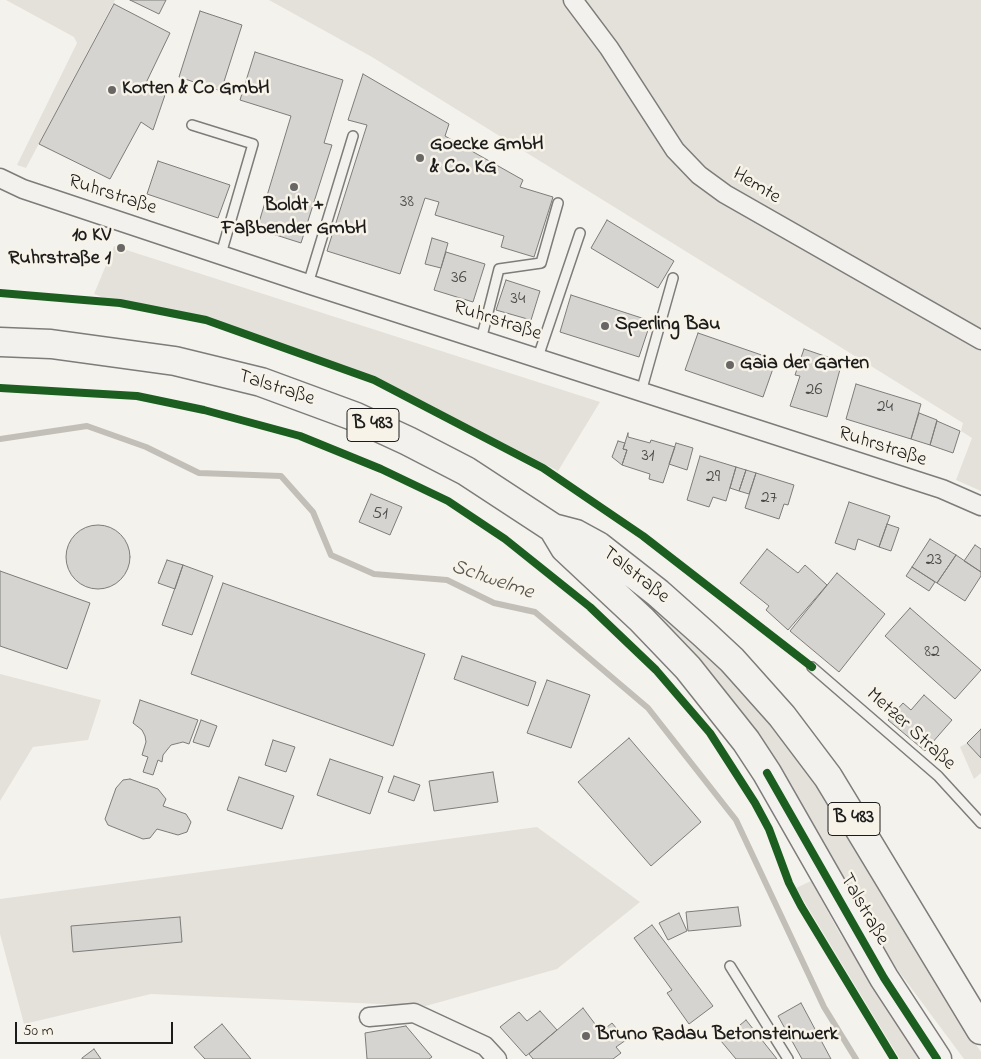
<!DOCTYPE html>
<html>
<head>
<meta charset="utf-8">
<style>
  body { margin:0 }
  #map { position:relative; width:981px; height:1059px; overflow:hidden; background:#f4f2ec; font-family:"Indie Flower",sans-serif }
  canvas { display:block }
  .scale { position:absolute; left:15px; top:1022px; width:158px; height:22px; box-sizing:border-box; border:2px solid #1c1c1c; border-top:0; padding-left:6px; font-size:15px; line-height:18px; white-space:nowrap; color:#1c1c1c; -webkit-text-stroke:4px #f7f3e8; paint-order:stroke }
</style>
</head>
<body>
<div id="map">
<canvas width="981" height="1059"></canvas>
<div class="scale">50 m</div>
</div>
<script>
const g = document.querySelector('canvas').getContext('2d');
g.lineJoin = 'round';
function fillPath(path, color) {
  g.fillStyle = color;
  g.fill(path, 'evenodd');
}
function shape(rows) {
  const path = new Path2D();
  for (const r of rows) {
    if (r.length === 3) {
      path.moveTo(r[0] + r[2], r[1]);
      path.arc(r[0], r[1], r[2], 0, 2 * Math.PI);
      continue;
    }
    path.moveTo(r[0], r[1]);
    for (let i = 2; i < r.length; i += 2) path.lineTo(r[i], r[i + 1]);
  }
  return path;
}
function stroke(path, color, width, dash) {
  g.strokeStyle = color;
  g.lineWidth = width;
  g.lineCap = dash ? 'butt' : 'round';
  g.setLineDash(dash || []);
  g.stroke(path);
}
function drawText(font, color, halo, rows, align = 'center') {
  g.font = font + ' "Indie Flower",sans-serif';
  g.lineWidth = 5;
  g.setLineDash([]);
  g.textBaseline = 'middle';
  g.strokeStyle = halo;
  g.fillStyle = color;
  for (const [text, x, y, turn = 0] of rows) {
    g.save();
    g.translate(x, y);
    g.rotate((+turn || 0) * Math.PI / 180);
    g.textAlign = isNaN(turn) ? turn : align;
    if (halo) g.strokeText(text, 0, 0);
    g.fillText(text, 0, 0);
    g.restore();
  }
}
fillPath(shape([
  [6,0,115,0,26,168,17,165,77,43,74,37],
  [269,0,981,0,981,491,956,480,972,438,961,431,963,423,372,57],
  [114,246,600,402,558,471,373,376,302,354,207,318,109,300,94,294],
  [656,607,726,670,810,770,946,998,981,1052,981,1059,964,1059,897,969,811,823,654,610],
  [0,674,101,700,88,740,33,747,0,801],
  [967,743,981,758,981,773,974,779,960,747],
  [537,827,640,902,557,969,426,1006,151,994,24,1024,0,934,0,899],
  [811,881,840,934,877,984,921,1059,900,1059,876,1020,796,888]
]), '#e4e1da');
stroke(shape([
  [0,439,87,426,146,447,199,473,281,476,313,512,331,555,374,574,447,580,494,603,535,612,648,708,736,820,824,1007,856,1059]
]), '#c2bfb8', 6);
const building = shape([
  [130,0,166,0,159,14,130,0],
  [114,4,170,33,145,85,165,95,153,130,141,122,110,179,39,144,114,4],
  [200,11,242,25,221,91,179,77,200,11],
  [255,52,343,80,324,143,332,145,301,243,257,229,291,116,240,100,255,52],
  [363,74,449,124,445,136,523,180,520,187,553,197,534,257,501,247,504,236,435,215,439,202,425,198,400,274,327,251,367,125,348,120,363,74],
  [158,161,230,185,218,218,147,194,158,161],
  [607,220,674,261,658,288,591,248,607,220],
  [432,238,448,243,441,268,425,264,432,238],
  [446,252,485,264,473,302,434,290,446,252],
  [506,280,540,291,531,320,496,310,506,280],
  [571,295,651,321,639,357,560,332,571,295],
  [698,333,776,360,763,397,685,370,698,333],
  [804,349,842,362,827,417,790,406,800,376,795,375,804,349],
  [856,384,921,404,911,439,846,419,856,384],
  [919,413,937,420,930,445,911,439,919,413],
  [937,421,960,431,953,453,930,445,937,421],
  [628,433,628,437,650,443,651,440,675,447,663,483,649,479,650,474,622,465,627,450,623,449,628,433],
  [618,441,625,443,623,449,627,450,622,465,612,457,618,441],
  [676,443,693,448,687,470,669,464,676,443],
  [700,456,736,467,726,501,713,497,709,507,687,500,700,456],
  [736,467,746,470,739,491,730,488,736,467],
  [746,470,756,473,749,494,739,491,746,470],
  [756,473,794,485,788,505,784,504,779,519,745,508,756,473],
  [371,494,402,507,390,535,359,522,371,494],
  [849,502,890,516,879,547,858,539,855,550,835,543,849,502],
  [887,524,899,528,891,551,879,547,887,524],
  [98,557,32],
  [930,539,956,555,937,583,912,567,930,539],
  [975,545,981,549,981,572,964,561,975,545],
  [767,549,798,573,805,565,827,585,788,630,766,610,769,606,740,583,767,549],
  [956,555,981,572,981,576,965,601,937,583,956,555],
  [167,560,183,565,175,589,158,583,167,560],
  [183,565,213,576,192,635,162,625,183,565],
  [912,567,935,582,929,591,906,576,912,567],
  [0,571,90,603,67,669,0,646,0,571],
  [837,573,885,614,839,672,790,631,837,573],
  [223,583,425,654,393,746,191,674,223,583],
  [910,608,981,670,955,699,885,636,910,608],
  [462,656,536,682,528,706,454,679,462,656],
  [547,680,590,695,571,748,527,733,547,680],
  [924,695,952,720,925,751,888,720,903,703,911,710,924,695],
  [140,700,198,720,189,744,183,742,171,745,163,755,162,762,158,760,153,775,143,772,148,757,142,755,146,742,145,736,142,730,133,723,140,700],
  [201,720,217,726,209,747,193,742,201,720],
  [981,729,981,758,967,743,981,729],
  [629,738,701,822,651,866,578,782,629,738],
  [273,740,295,747,286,772,265,765,273,740],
  [330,759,383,777,370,814,317,795,330,759],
  [493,772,498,802,434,811,429,781,493,772],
  [394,776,420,785,414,801,388,792,394,776],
  [239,777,294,796,282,829,227,810,239,777],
  [130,779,158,789,166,799,163,806,186,814,191,822,187,832,178,835,157,829,150,838,143,839,108,825,105,819,116,788,123,780,130,779],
  [738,907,741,926,688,931,686,912,738,907],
  [679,913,687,931,668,940,659,923,679,913],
  [180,917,182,942,73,952,71,926,180,917],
  [652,925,713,1006,689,1024,667,993,672,990,634,938,652,925],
  [801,1003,831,1059,802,1059,778,1016,801,1003],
  [583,1008,601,1032,612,1023,626,1040,616,1047,621,1053,613,1059,533,1059,529,1054,583,1008],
  [540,1011,557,1030,526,1056,500,1027,519,1012,527,1021,540,1011],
  [746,1020,777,1059,736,1059,721,1041,746,1020],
  [222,1024,251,1059,205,1059,194,1047,222,1024],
  [406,1026,432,1057,429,1059,367,1059,365,1033,406,1026],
  [94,1049,101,1059,82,1059,82,1058,94,1049]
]);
fillPath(building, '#d5d4d0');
stroke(building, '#7d7c7a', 1);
const lane = shape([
  [192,125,253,144,221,254],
  [308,284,353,136],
  [481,340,499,269,541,263,558,203],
  [538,357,580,233],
  [641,392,673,278],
  [812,667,938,776,981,823],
  [730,966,788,1059]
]);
const street = shape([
  [573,0,609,48,675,150,699,175,725,194,981,340],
  [0,178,23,189,308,284,942,489,981,506],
  [369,1017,414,1013,485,1046,497,1059]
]);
const primary = shape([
  [0,342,51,344,175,361,261,382,356,417,408,441,466,471,553,528,576,534,598,546,658,593,704,634,732,660,782,716,828,777,848,810,981,1030],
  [553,528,565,548,642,620,688,668,746,741,767,773,884,978,937,1059]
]);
stroke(lane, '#7d7c7a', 12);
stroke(street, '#7d7c7a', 21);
stroke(primary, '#7d7c7a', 31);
stroke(lane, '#f2f1ed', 9);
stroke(street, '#f2f1ed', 18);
stroke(primary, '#f2f1ed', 28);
stroke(shape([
  [0,293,120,303,206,320,374,380,543,468,643,536,812,667],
  [0,388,137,396,204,410,300,436,381,469,448,501,505,539,590,607,656,670,710,733,755,803,769,829,789,883,801,906,894,1059],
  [767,773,884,978,937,1059]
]), '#1b5e20', 8);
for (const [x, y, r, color] of [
  [112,90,5,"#686765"],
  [420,158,5,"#686765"],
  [294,187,5,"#686765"],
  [121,248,5,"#686765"],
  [605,326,5,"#686765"],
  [730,365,5,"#686765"],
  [586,1036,5,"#686765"]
]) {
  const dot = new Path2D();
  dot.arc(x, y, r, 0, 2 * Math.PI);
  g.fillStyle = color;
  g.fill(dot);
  stroke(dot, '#f7f3e8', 2);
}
drawText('18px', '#4a4a49', null, [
  ["38",407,203],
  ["36",459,279],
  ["34",518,300],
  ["26",814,391],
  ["24",885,408],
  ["31",648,457],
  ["29",713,478],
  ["27",769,499],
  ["51",380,515],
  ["23",934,561],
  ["82",932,653]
]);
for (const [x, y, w] of [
  [373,425,52],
  [854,819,52]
]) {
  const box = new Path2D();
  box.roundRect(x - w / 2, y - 16.5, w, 33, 4);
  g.fillStyle = '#f7f3e8';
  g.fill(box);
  stroke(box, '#1c1c1c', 1);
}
drawText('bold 19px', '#1c1c1c', null, [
  ["B 483",373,425],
  ["B 483",854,819]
]);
drawText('bold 20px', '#1c1c1c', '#f7f3e8', [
  ["Korten & Co GmbH",122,90],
  ["Goecke GmbH",430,146],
  ["& Co. KG",430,169],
  ["Boldt +",294,207,"center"],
  ["Faßbender GmbH",294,230,"center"],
  ["10 KV",111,237,"right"],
  ["Ruhrstraße 1",111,260,"right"],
  ["Sperling Bau",615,326],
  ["Gaia der Garten",740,365],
  ["Bruno Radau Betonsteinwerk",596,1036]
], 'left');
drawText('20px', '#1c1c1c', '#f7f3e8', [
  ["Hemte",756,187,31],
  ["Ruhrstraße",112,196,18],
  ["Ruhrstraße",497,322,18],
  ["Talstraße",276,389,18],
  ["Ruhrstraße",882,448,18],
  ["Talstraße",635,576,38],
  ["Metzer Straße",910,730,42],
  ["Talstraße",863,910,60]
]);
drawText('italic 21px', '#565452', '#f7f3e8', [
  ["Schwelme",492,581,19]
]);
</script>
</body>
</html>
